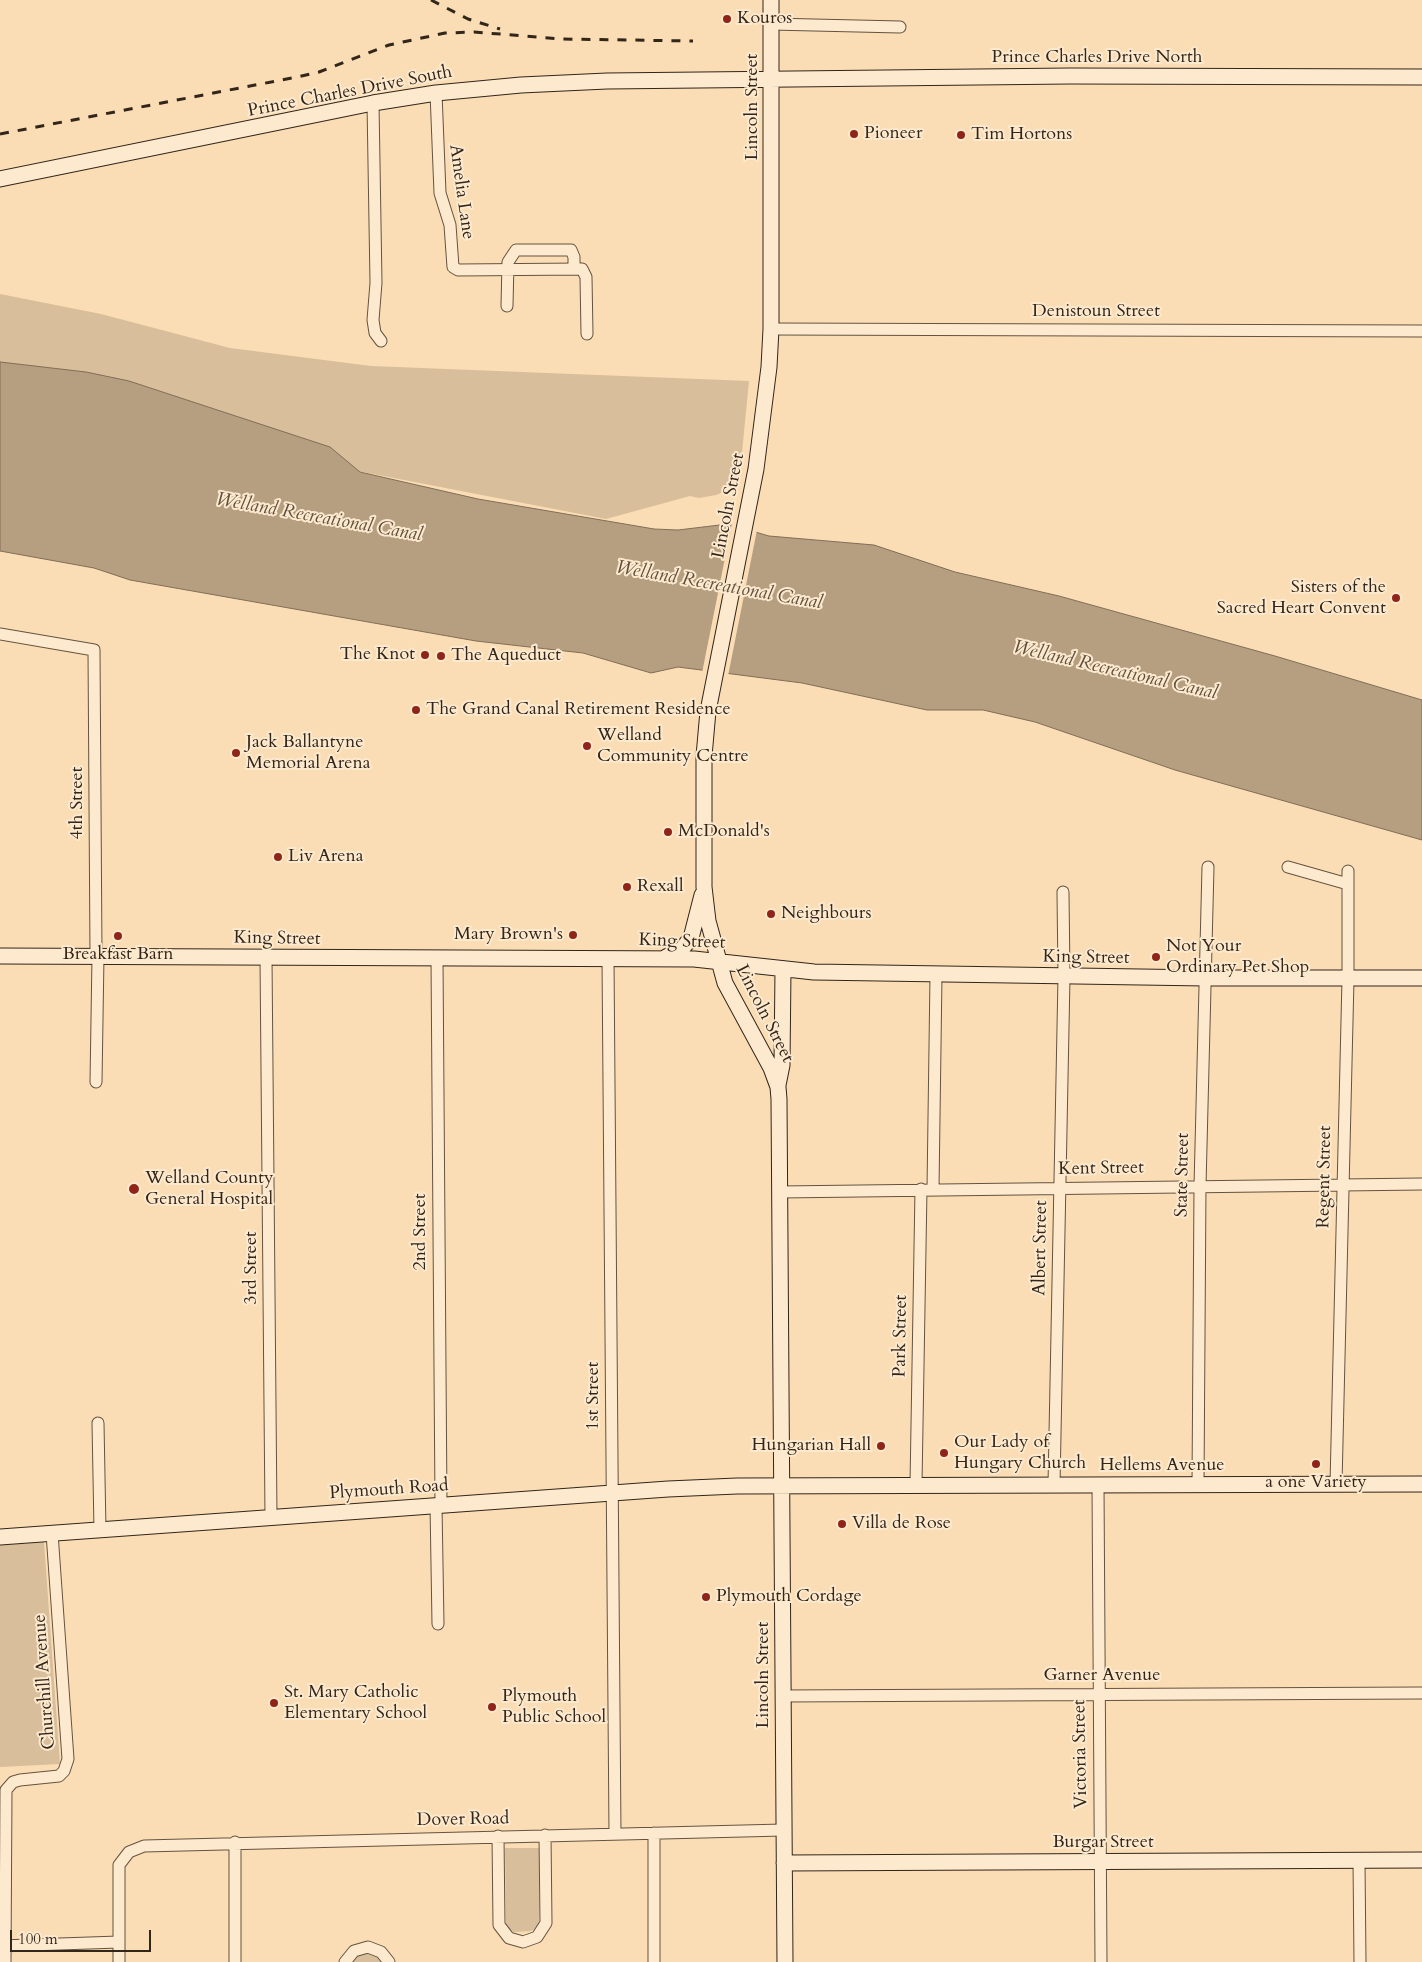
<!DOCTYPE html>
<html>
<head>
<meta charset="utf-8">
<style>
  body { margin:0 }
  #map { position:relative; width:1422px; height:1962px; overflow:hidden; background:#faddb4; font-family:Cardo,serif }
  canvas { display:block }
  .scale { position:absolute; left:10px; top:1930px; width:141px; height:22px; box-sizing:border-box; border:2px solid #32251a; border-top:0; padding-left:6px; font-size:15px; line-height:18px; white-space:nowrap; color:#32251a; -webkit-text-stroke:4px #fce9ce; paint-order:stroke }
</style>
</head>
<body>
<div id="map">
<canvas width="1422" height="1962"></canvas>
<div class="scale">100 m</div>
</div>
<script>
const g = document.querySelector('canvas').getContext('2d');
g.lineJoin = 'round';
function fillPath(path, color) {
  g.fillStyle = color;
  g.fill(path, 'evenodd');
}
function shape(rows) {
  const path = new Path2D();
  for (const r of rows) {
    path.moveTo(r[0], r[1]);
    for (let i = 2; i < r.length; i += 2) path.lineTo(r[i], r[i + 1]);
  }
  return path;
}
function stroke(path, color, width, dash) {
  g.strokeStyle = color;
  g.lineWidth = width;
  g.lineCap = dash ? 'butt' : 'round';
  g.setLineDash(dash || []);
  g.stroke(path);
}
function drawText(font, color, halo, rows, align = 'center') {
  g.font = font + ' Cardo,serif';
  g.lineWidth = 4;
  g.setLineDash([]);
  g.textBaseline = 'middle';
  g.strokeStyle = halo;
  g.fillStyle = color;
  for (const [text, x, y, turn = 0] of rows) {
    g.save();
    g.translate(x, y);
    g.rotate((+turn || 0) * Math.PI / 180);
    g.textAlign = isNaN(turn) ? turn : align;
    if (halo) g.strokeText(text, 0, 0);
    g.fillText(text, 0, 0);
    g.restore();
  }
}
fillPath(shape([
  [0,294,101,314,230,348,371,366,749,381,739,483,726,486,723,492,716,495,699,498,690,496,606,519,0,402],
  [44,1542,60,1764,0,1767,0,1545],
  [505,1848,539,1848,539,1921,538,1927,531,1931,514,1932,506,1927],
  [360,1953,374,1953,384,1962,351,1962]
]), '#d8be9a');
const water = shape([
  [0,362,86,372,129,381,330,447,360,472,478,499,654,529,678,530,728,524,769,536,874,545,955,572,1059,596,1275,656,1422,700,1422,840,1175,770,1035,722,983,710,927,710,802,683,678,667,651,673,583,653,476,641,130,580,94,568,0,551,0,362]
]);
fillPath(water, '#b69e80');
stroke(water, '#816e57', 1);
fillPath(shape([
  [732,523,757,530,728,676,702,673]
]), '#faddb4');
const street = shape([
  [771,24,900,27],
  [436,93,440,193,450,225,453,267,458,270,582,269,586,277,587,334],
  [373,103,376,283,373,320,375,333,381,341],
  [507,306,508,262,516,250,571,250,574,257,574,268],
  [771,329,1422,331],
  [0,634,94,650,96,956],
  [1288,867,1348,884],
  [266,958,271,1517],
  [437,958,441,1505],
  [608,959,615,1833],
  [96,1082,98,956],
  [933,1189,936,975],
  [780,1192,1422,1184],
  [98,1423,100,1530],
  [916,1484,921,1189],
  [1198,1484,1200,1186,1208,867],
  [1336,1484,1348,979,1348,871],
  [1054,1485,1064,977,1063,892],
  [1098,1485,1101,1962],
  [436,1505,438,1624],
  [782,1696,1422,1693],
  [654,1833,654,1962],
  [498,1836,499,1925,509,1938,523,1942,537,1937,546,1923,545,1835],
  [235,1842,235,1962],
  [1359,1861,1360,1962],
  [0,1946,119,1942],
  [5,1962,6,1790,13,1782,20,1780,59,1776,64,1771,68,1759,52,1533],
  [119,1962,119,1865,129,1852,144,1846,783,1830],
  [345,1962,354,1951,368,1947,381,1952,389,1962]
]);
const secondary = shape([
  [771,0,771,329,769,367,756,469,708,711,704,756,704,887,708,921,725,983,771,1068,778,1087,779,1099,785,1962],
  [0,179,373,103,436,93,521,85,607,81,1070,76,1422,77],
  [0,956,694,959,814,972,1206,978,1422,978],
  [666,957,681,950,691,938,702,895],
  [778,1085,782,1065,783,969],
  [0,1537,668,1489,737,1486,1422,1484],
  [784,1863,1422,1860]
]);
stroke(street, '#645340', 13);
stroke(secondary, '#32251a', 17);
stroke(street, '#fce9ce', 11);
stroke(secondary, '#fce9ce', 15);
stroke(shape([
  [431,0,468,19,500,29],
  [0,134,297,77,319,72,389,45,445,33,474,32,562,39,693,41]
]), '#32251a', 3, [9, 9]);
for (const [x, y, r, color] of [
  [727,19,5,"#8f2418"],
  [854,134,5,"#8f2418"],
  [961,135,5,"#8f2418"],
  [1396,598,5,"#8f2418"],
  [425,655,5,"#8f2418"],
  [441,656,5,"#8f2418"],
  [416,710,5,"#8f2418"],
  [587,746,5,"#8f2418"],
  [236,753,5,"#8f2418"],
  [668,832,5,"#8f2418"],
  [278,857,5,"#8f2418"],
  [627,887,5,"#8f2418"],
  [771,914,5,"#8f2418"],
  [573,935,5,"#8f2418"],
  [118,936,5,"#8f2418"],
  [1156,957,5,"#8f2418"],
  [134,1189,6,"#8f2418"],
  [881,1446,5,"#8f2418"],
  [944,1453,5,"#8f2418"],
  [1316,1464,5,"#8f2418"],
  [842,1524,5,"#8f2418"],
  [706,1597,5,"#8f2418"],
  [274,1703,5,"#8f2418"],
  [492,1707,5,"#8f2418"]
]) {
  const dot = new Path2D();
  dot.arc(x, y, r, 0, 2 * Math.PI);
  g.fillStyle = color;
  g.fill(dot);
  stroke(dot, '#fce9ce', 2);
}
drawText('18px', '#32251a', '#fce9ce', [
  ["Kouros",737,19],
  ["Pioneer",864,134],
  ["Tim Hortons",971,135],
  ["Sisters of the",1386,588,"right"],
  ["Sacred Heart Convent",1386,609,"right"],
  ["The Knot",415,655,"right"],
  ["The Aqueduct",451,656],
  ["The Grand Canal Retirement Residence",426,710],
  ["Welland",597,736],
  ["Community Centre",597,757],
  ["Jack Ballantyne",246,743],
  ["Memorial Arena",246,764],
  ["McDonald's",678,832],
  ["Liv Arena",288,857],
  ["Rexall",637,887],
  ["Neighbours",781,914],
  ["Mary Brown's",563,935,"right"],
  ["Not Your",1166,947],
  ["Ordinary Pet Shop",1166,968],
  ["Breakfast Barn",118,955,"center"],
  ["Welland County",145,1179],
  ["General Hospital",145,1200],
  ["Our Lady of",954,1443],
  ["Hungary Church",954,1464],
  ["Hungarian Hall",871,1446,"right"],
  ["a one Variety",1316,1483,"center"],
  ["Villa de Rose",852,1524],
  ["Plymouth Cordage",716,1597],
  ["St. Mary Catholic",284,1693],
  ["Elementary School",284,1714],
  ["Plymouth",502,1697],
  ["Public School",502,1718]
], 'left');
drawText('18px', '#32251a', '#fce9ce', [
  ["Prince Charles Drive North",1097,58],
  ["Prince Charles Drive South",350,92,-11],
  ["Lincoln Street",753,107,-90],
  ["Amelia Lane",461,192,82],
  ["Denistoun Street",1096,312],
  ["Lincoln Street",729,506,-79],
  ["4th Street",78,803,-90],
  ["King Street",277,939,1],
  ["King Street",682,942,2],
  ["King Street",1086,958,1],
  ["Lincoln Street",764,1014,63],
  ["Kent Street",1101,1169,-1],
  ["State Street",1183,1175,-89],
  ["Regent Street",1325,1177,-89],
  ["2nd Street",421,1232,-90],
  ["Albert Street",1041,1248,-89],
  ["3rd Street",252,1268,-90],
  ["Park Street",901,1336,-89],
  ["1st Street",594,1396,-90],
  ["Hellems Avenue",1162,1466],
  ["Plymouth Road",389,1490,-4],
  ["Lincoln Street",764,1675,-90],
  ["Garner Avenue",1102,1676],
  ["Churchill Avenue",45,1682,-94],
  ["Victoria Street",1081,1754,-91],
  ["Dover Road",463,1820,-1],
  ["Burgar Street",1103,1843]
]);
drawText('italic 19px', '#604f3e', '#fce9ce', [
  ["Welland Recreational Canal",319,518,10],
  ["Welland Recreational Canal",719,586,10],
  ["Welland Recreational Canal",1115,671,13]
]);
</script>
</body>
</html>
